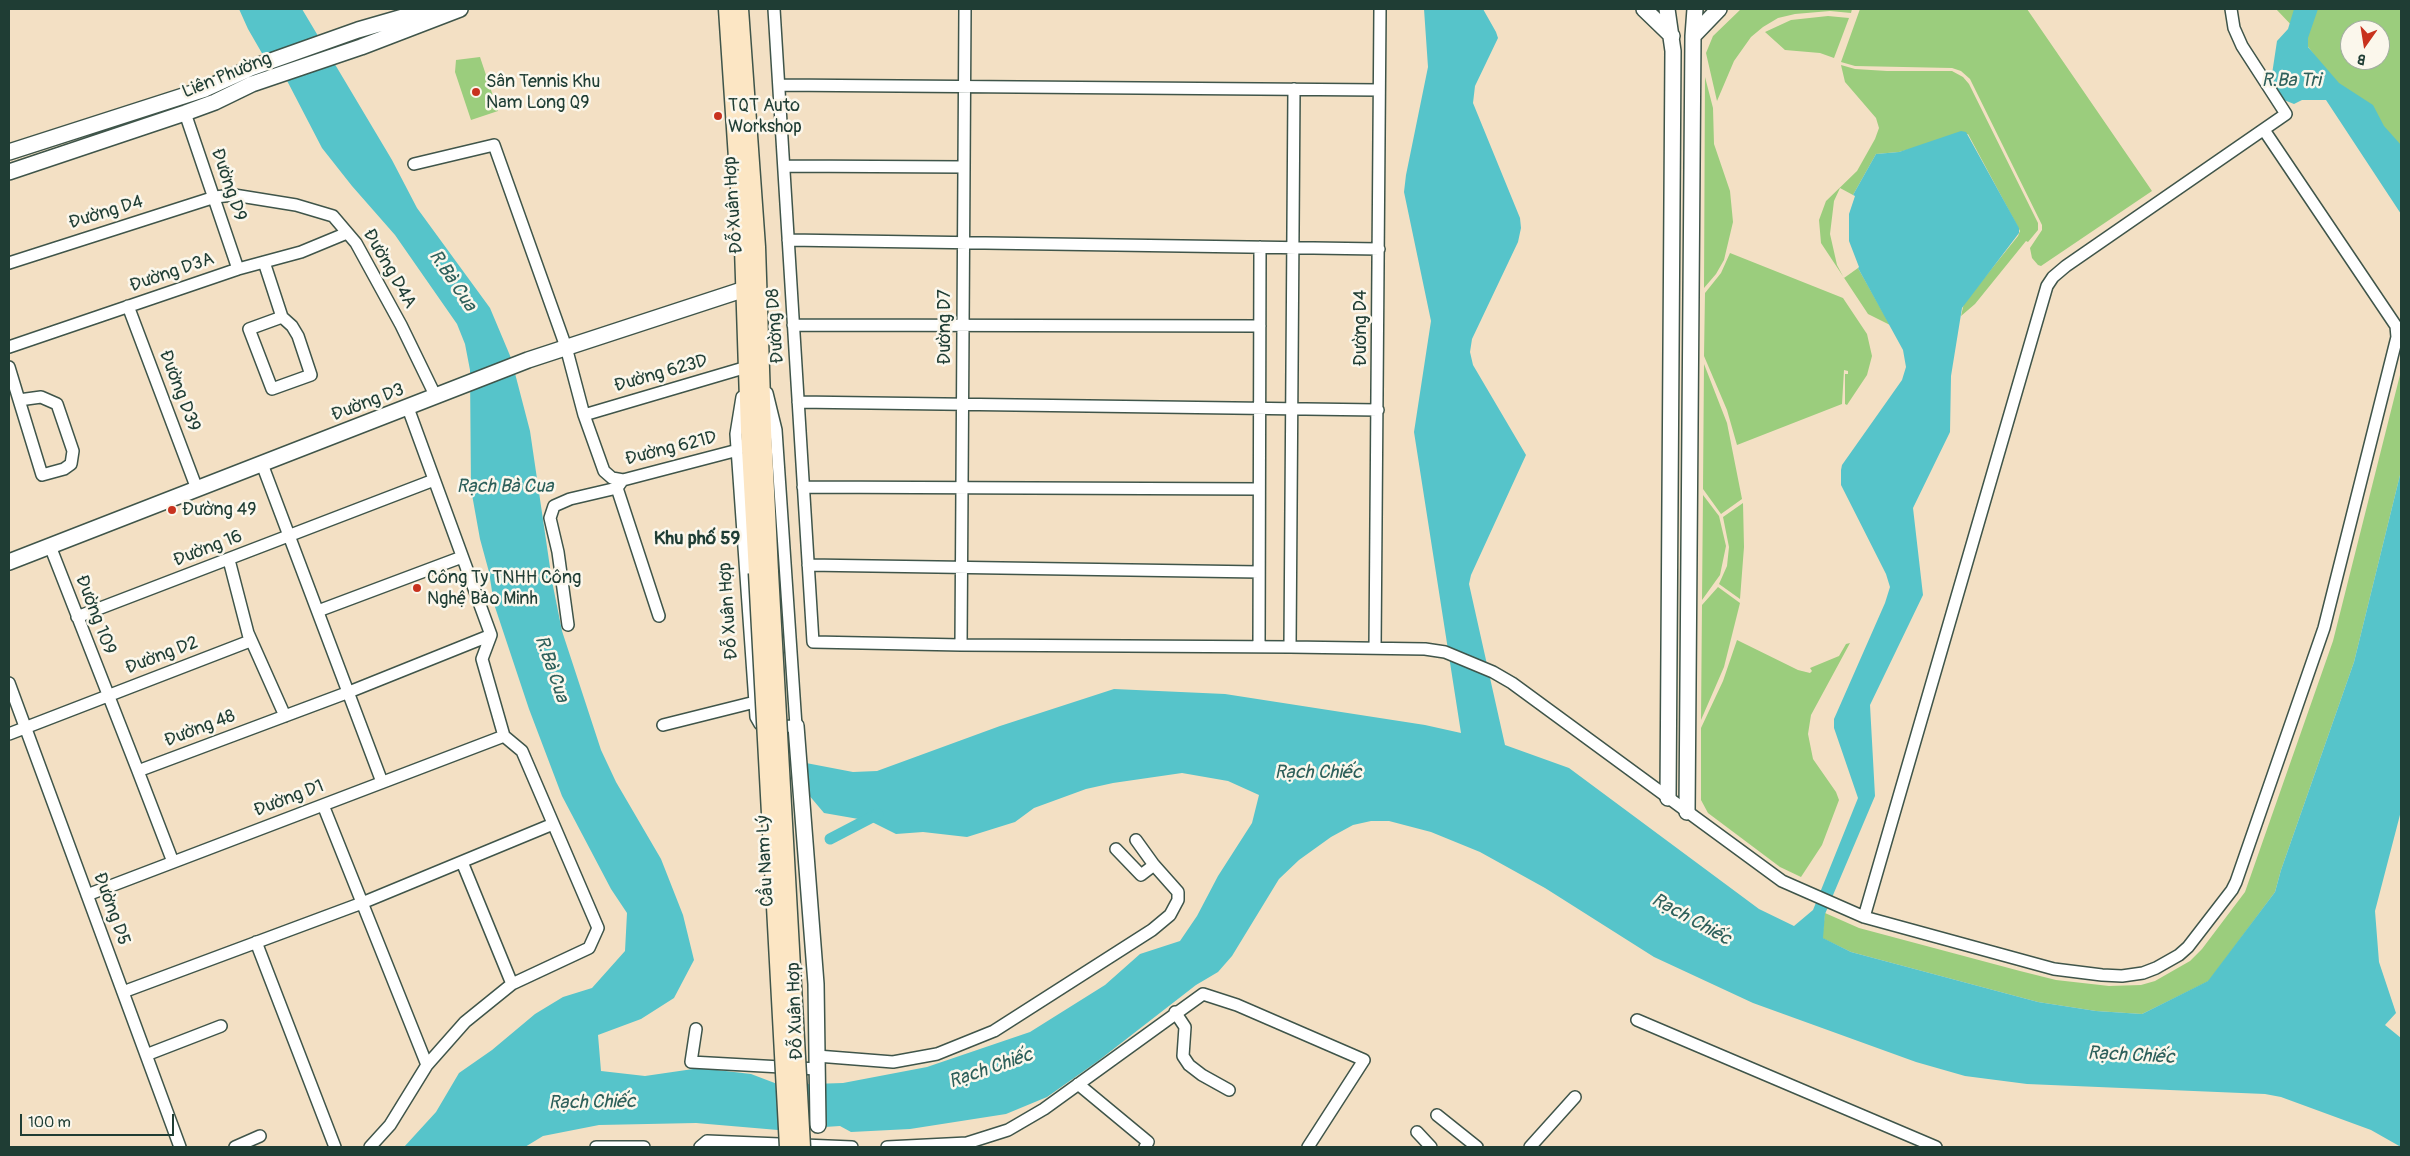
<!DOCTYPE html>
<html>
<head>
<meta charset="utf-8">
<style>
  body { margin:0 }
  #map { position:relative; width:2410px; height:1156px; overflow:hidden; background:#f3e0c4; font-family:Pangolin,sans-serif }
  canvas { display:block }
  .frame { position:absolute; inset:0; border:10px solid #1f3d34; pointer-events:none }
  .north { position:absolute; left:2340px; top:20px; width:50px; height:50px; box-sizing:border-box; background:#fbf7ec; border:1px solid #a3ada2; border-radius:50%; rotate:193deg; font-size:14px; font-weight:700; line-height:20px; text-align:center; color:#1f3d34 }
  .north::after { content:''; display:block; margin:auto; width:18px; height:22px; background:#c8321e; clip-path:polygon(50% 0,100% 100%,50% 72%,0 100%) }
  .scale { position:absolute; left:20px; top:1114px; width:154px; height:22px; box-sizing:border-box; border:2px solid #1f3d34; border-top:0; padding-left:6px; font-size:15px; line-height:18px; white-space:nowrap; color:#1f3d34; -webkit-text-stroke:4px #fbf7ec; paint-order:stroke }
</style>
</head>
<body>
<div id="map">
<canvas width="2410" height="1156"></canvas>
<div class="frame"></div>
<div class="north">B</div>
<div class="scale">100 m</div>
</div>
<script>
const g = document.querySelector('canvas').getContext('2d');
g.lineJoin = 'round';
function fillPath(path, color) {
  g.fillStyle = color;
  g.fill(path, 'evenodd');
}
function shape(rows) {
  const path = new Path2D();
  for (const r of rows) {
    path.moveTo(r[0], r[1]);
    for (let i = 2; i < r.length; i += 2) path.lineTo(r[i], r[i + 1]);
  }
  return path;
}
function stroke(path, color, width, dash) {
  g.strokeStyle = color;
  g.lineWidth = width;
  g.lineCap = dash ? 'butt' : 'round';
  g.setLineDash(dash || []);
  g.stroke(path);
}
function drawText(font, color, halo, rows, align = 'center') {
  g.font = font + ' Pangolin,sans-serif';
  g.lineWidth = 5;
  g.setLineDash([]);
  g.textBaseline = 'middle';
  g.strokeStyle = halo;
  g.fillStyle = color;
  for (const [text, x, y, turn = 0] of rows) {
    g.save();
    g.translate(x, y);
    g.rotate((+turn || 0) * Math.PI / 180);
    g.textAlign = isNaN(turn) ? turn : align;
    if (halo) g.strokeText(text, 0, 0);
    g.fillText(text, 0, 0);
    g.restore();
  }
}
fillPath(shape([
  [1741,9,1852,9,1851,13,1830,11,1795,14,1778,18,1763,27,1751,37,1734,61,1717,101,1706,53,1713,36],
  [1860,9,2027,9,2152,191,2041,266,2038,265,2032,258,2030,248,2042,230,2042,225,1970,79,1961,71,1952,68,1855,66,1841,62],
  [2276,9,2401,9,2401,175,2296,30],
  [2350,30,2380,30,2380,60,2350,60],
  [1828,16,1849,18,1834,58,1820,53,1785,50,1765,32,1791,20],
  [480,57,498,111,471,120,455,72,456,60],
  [1841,65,1855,69,1887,71,1952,71,1963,77,1969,84,2038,223,2038,230,2028,242,2026,241,1975,304,1961,316,1964,303,2018,236,2020,231,1968,134,1899,152,1876,154,1853,195,1840,188,1834,201,1830,234,1837,265,1844,278,1858,268,1890,325,1868,314,1821,243,1819,220,1826,201,1857,171,1875,139,1879,128,1876,118,1845,82],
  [1705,77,1713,108,1714,144,1730,191,1733,222,1724,260,1716,274,1704,288],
  [1730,253,1843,298,1867,334,1872,356,1867,375,1847,405,1845,404,1845,374,1848,374,1848,371,1844,370,1842,404,1737,445,1727,410,1704,356,1705,293,1721,273],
  [1704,364,1727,423,1742,499,1721,514,1703,489],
  [2401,371,2401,471,2354,662,2281,870,2275,892,2209,981,2142,1014,2096,1011,2038,1002,1851,952,1822,938,1825,913,1859,928,2020,971,2056,980,2109,986,2141,985,2155,981,2190,961,2202,949,2245,892,2333,641],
  [1703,495,1719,516,1726,546,1720,575,1702,600],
  [1743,503,1744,547,1740,599,1719,584,1727,566,1729,547,1723,517],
  [1718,587,1740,603,1724,667,1701,720,1702,605],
  [1737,640,1798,670,1810,673,1812,671,1810,668,1839,656,1846,644,1850,643,1811,715,1808,734,1813,759,1836,792,1839,800,1822,845,1801,877,1780,867,1708,813,1701,800,1701,728,1723,681]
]), '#9bcd7d');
fillPath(shape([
  [239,9,302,9,392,160,417,208,490,308,511,358,530,431,552,581,562,631,601,750,616,782,661,859,683,915,694,960,674,998,641,1019,598,1035,601,1071,645,1076,700,1068,751,1074,780,1085,843,1083,927,1067,1030,1032,1105,985,1140,954,1180,941,1197,916,1218,876,1252,823,1259,795,1228,781,1182,773,1113,783,1086,789,1034,808,1015,822,967,837,923,832,896,834,870,821,824,813,808,794,806,763,853,772,877,771,1000,726,1114,689,1225,694,1425,725,1461,733,1414,432,1431,321,1404,192,1406,175,1428,67,1424,9,1483,9,1496,32,1498,38,1475,86,1473,103,1520,218,1521,228,1518,242,1472,339,1470,352,1473,365,1526,455,1471,575,1469,584,1505,745,1569,768,1759,909,1794,926,1813,910,1858,798,1834,728,1834,719,1885,603,1890,587,1886,574,1841,485,1841,470,1842,465,1902,380,1906,367,1903,350,1858,268,1859,267,1849,241,1849,214,1855,196,1853,195,1876,154,1899,152,1961,131,1966,132,2019,228,2019,233,1962,308,1951,376,1950,432,1913,508,1923,595,1870,705,1875,796,1825,914,1823,938,1851,952,2038,1002,2096,1011,2142,1014,2208,981,2275,892,2281,870,2354,662,2401,471,2401,811,2375,911,2379,962,2396,1013,2385,1025,2401,1038,2401,1147,2371,1130,2281,1097,2265,1094,2027,1084,1965,1076,1916,1062,1753,1003,1654,957,1545,888,1480,852,1431,832,1389,821,1371,821,1353,825,1331,837,1299,860,1279,879,1232,956,1218,972,1196,985,1098,1061,1047,1097,1006,1114,910,1129,851,1132,840,1126,778,1130,696,1123,599,1125,543,1136,525,1147,404,1147,436,1112,459,1073,492,1050,535,1014,563,997,592,988,625,951,627,913,611,889,562,796,529,709,494,604,489,572,480,539,471,489,470,370,465,344,457,324,395,235,352,186,322,148,282,71,263,55,248,29],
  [2294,9,2318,9,2308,38,2308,47,2339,83,2373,105,2384,126,2401,145,2401,214,2326,100,2302,100,2294,104,2269,94,2277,41,2288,29]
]), '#56c4ca');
stroke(shape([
  [830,839,878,814]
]), '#56c4ca', 11);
const minor = shape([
  [774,9,813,642,961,645,1290,647,1425,649,1445,652,1493,672,1512,683,1782,881,1864,917,2054,969,2102,975,2122,976,2143,973,2156,968,2179,955,2188,947,2232,890,2236,882,2324,628,2397,337,2396,326,2264,130],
  [779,85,1379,90],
  [185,113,238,269],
  [414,164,494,145,566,347,584,415,604,471,612,478,623,480,738,450],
  [784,166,964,167],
  [788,240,1379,249],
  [264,262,282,317,292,326,298,336,311,375,272,389,249,329,282,317],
  [9,263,215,197,234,195,296,205,333,216,356,243,401,325,436,397],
  [128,306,197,489],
  [793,325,1260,326],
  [9,347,238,269,301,252,347,233],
  [9,367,19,400,42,475,64,469,71,464,73,451,57,404,41,397,19,400],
  [742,397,736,434,756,717,760,724,766,727,796,726,776,430,767,393],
  [798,402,1378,410],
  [584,415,747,367,746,373],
  [262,464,382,782],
  [622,481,617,488,659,616],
  [803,487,1259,489],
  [50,546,138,771,349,692,491,635],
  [808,565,1259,572],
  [318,611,462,557],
  [77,617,434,480],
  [568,625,558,552,550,518,554,506,570,499,617,488],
  [248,633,285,716],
  [961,645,965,9],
  [1259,647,1260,247],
  [1290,647,1294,89],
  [1375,648,1380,9],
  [9,683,180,1147],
  [663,725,755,702],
  [9,734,250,641,229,560],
  [138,771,173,862],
  [323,805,427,1065],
  [1116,849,1141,875,1154,865],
  [462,862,512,984],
  [87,895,504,736],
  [1864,917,2047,286,2053,277,2066,266,2286,114,2242,46,2234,28,2231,9],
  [256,942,335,1147],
  [123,992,362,903,553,824],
  [1175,1012,1185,1027,1183,1056,1189,1065,1202,1075,1229,1090],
  [1637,1020,1936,1147],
  [696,1029,691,1062,817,1069],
  [146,1055,221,1026],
  [817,1056,893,1062,937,1054,994,1031,1152,930,1170,915,1178,900,1178,892,1154,865,1136,840],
  [1078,1084,1148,1142,1145,1147],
  [1437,1115,1477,1147],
  [1417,1132,1431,1147],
  [235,1147,260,1136],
  [370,1147,390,1125,427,1065,465,1022,512,984,589,948,598,928,522,751,504,736,482,659,491,635,408,408],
  [596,1147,644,1147],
  [700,1147,707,1141,852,1147],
  [887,1147,967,1143,1008,1130,1044,1109,1203,994,1237,1005,1364,1060,1308,1147],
  [1530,1147,1575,1097]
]);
const tertiary = shape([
  [1644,9,1672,36],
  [1667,9,1673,51,1668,798],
  [1693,36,1719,9],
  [9,152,205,89,251,68,358,30,410,15,434,12],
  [9,172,185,113,215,102,252,84,361,47,460,9],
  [9,562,528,360,745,289],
  [796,726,816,984,818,1125],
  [1687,812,1693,36,1695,9]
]);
const secondary = shape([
  [727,9,743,248,749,431,757,573],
  [740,9,757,247,763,430,770,572]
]);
stroke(minor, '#3f554a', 14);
stroke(tertiary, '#3f554a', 18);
stroke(secondary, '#3f554a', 19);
stroke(minor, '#fff', 11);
stroke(tertiary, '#fff', 15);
stroke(secondary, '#fce6c4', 16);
const secondaryBridge = shape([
  [770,572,802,1147],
  [757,573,788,1147]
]);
stroke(secondaryBridge, '#3f554a', 19, []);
stroke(secondaryBridge, '#fce6c4', 16);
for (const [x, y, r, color] of [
  [476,92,5,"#c8321e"],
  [718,116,5,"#c8321e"],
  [172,510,5,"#c8321e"],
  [417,588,5,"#c8321e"]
]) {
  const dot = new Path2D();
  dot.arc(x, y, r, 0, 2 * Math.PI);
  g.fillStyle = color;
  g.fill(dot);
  stroke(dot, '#fbf7ec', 2);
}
drawText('18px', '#1f3d34', '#fbf7ec', [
  ["Liên Phường",227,76,-22],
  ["Đường D9",228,185,71],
  ["Đỗ Xuân Hợp",734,205,-94],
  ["Đường D4",106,213,-17],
  ["Đường D4A",389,269,60],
  ["Đường D3A",172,273,-19],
  ["Đường D8",776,326,-94],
  ["Đường D7",945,327,-90],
  ["Đường D4",1361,328,-90],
  ["Đường 623D",661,374,-16],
  ["Đường D39",179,391,69],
  ["Đường D3",368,403,-21],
  ["Đường 621D",671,449,-14],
  ["Đường 16",208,549,-21],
  ["Đỗ Xuân Hợp",729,611,-94],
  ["Đường 109",95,615,69],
  ["Đường D2",162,656,-21],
  ["Đường 48",200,729,-21],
  ["Đường D1",289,799,-21],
  ["Cầu Nam Lý",766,861,-93],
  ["Đường D5",111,909,70],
  ["Đỗ Xuân Hợp",796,1011,-92]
]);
drawText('18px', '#1f3d34', '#fbf7ec', [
  ["Sân Tennis Khu",486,82],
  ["Nam Long Q9",486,103],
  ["TQT Auto",728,106],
  ["Workshop",728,127],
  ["Đường 49",182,510],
  ["Công Ty TNHH Công",427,578],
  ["Nghệ Bảo Minh",427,599]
], 'left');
drawText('italic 19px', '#2d5f5a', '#fbf7ec', [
  ["R.Ba Tri",2291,81],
  ["R.Bà Cua",452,281,56],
  ["Rạch Bà Cua",505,487],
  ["R.Bà Cua",551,669,71],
  ["Rạch Chiếc",1318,773],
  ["Rạch Chiếc",1691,920,29],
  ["Rạch Chiếc",2131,1056,3],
  ["Rạch Chiếc",991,1069,-19],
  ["Rạch Chiếc",592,1103,-1]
]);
drawText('bold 19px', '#1f3d34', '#fbf7ec', [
  ["Khu phố 59",697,539]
]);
</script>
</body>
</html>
